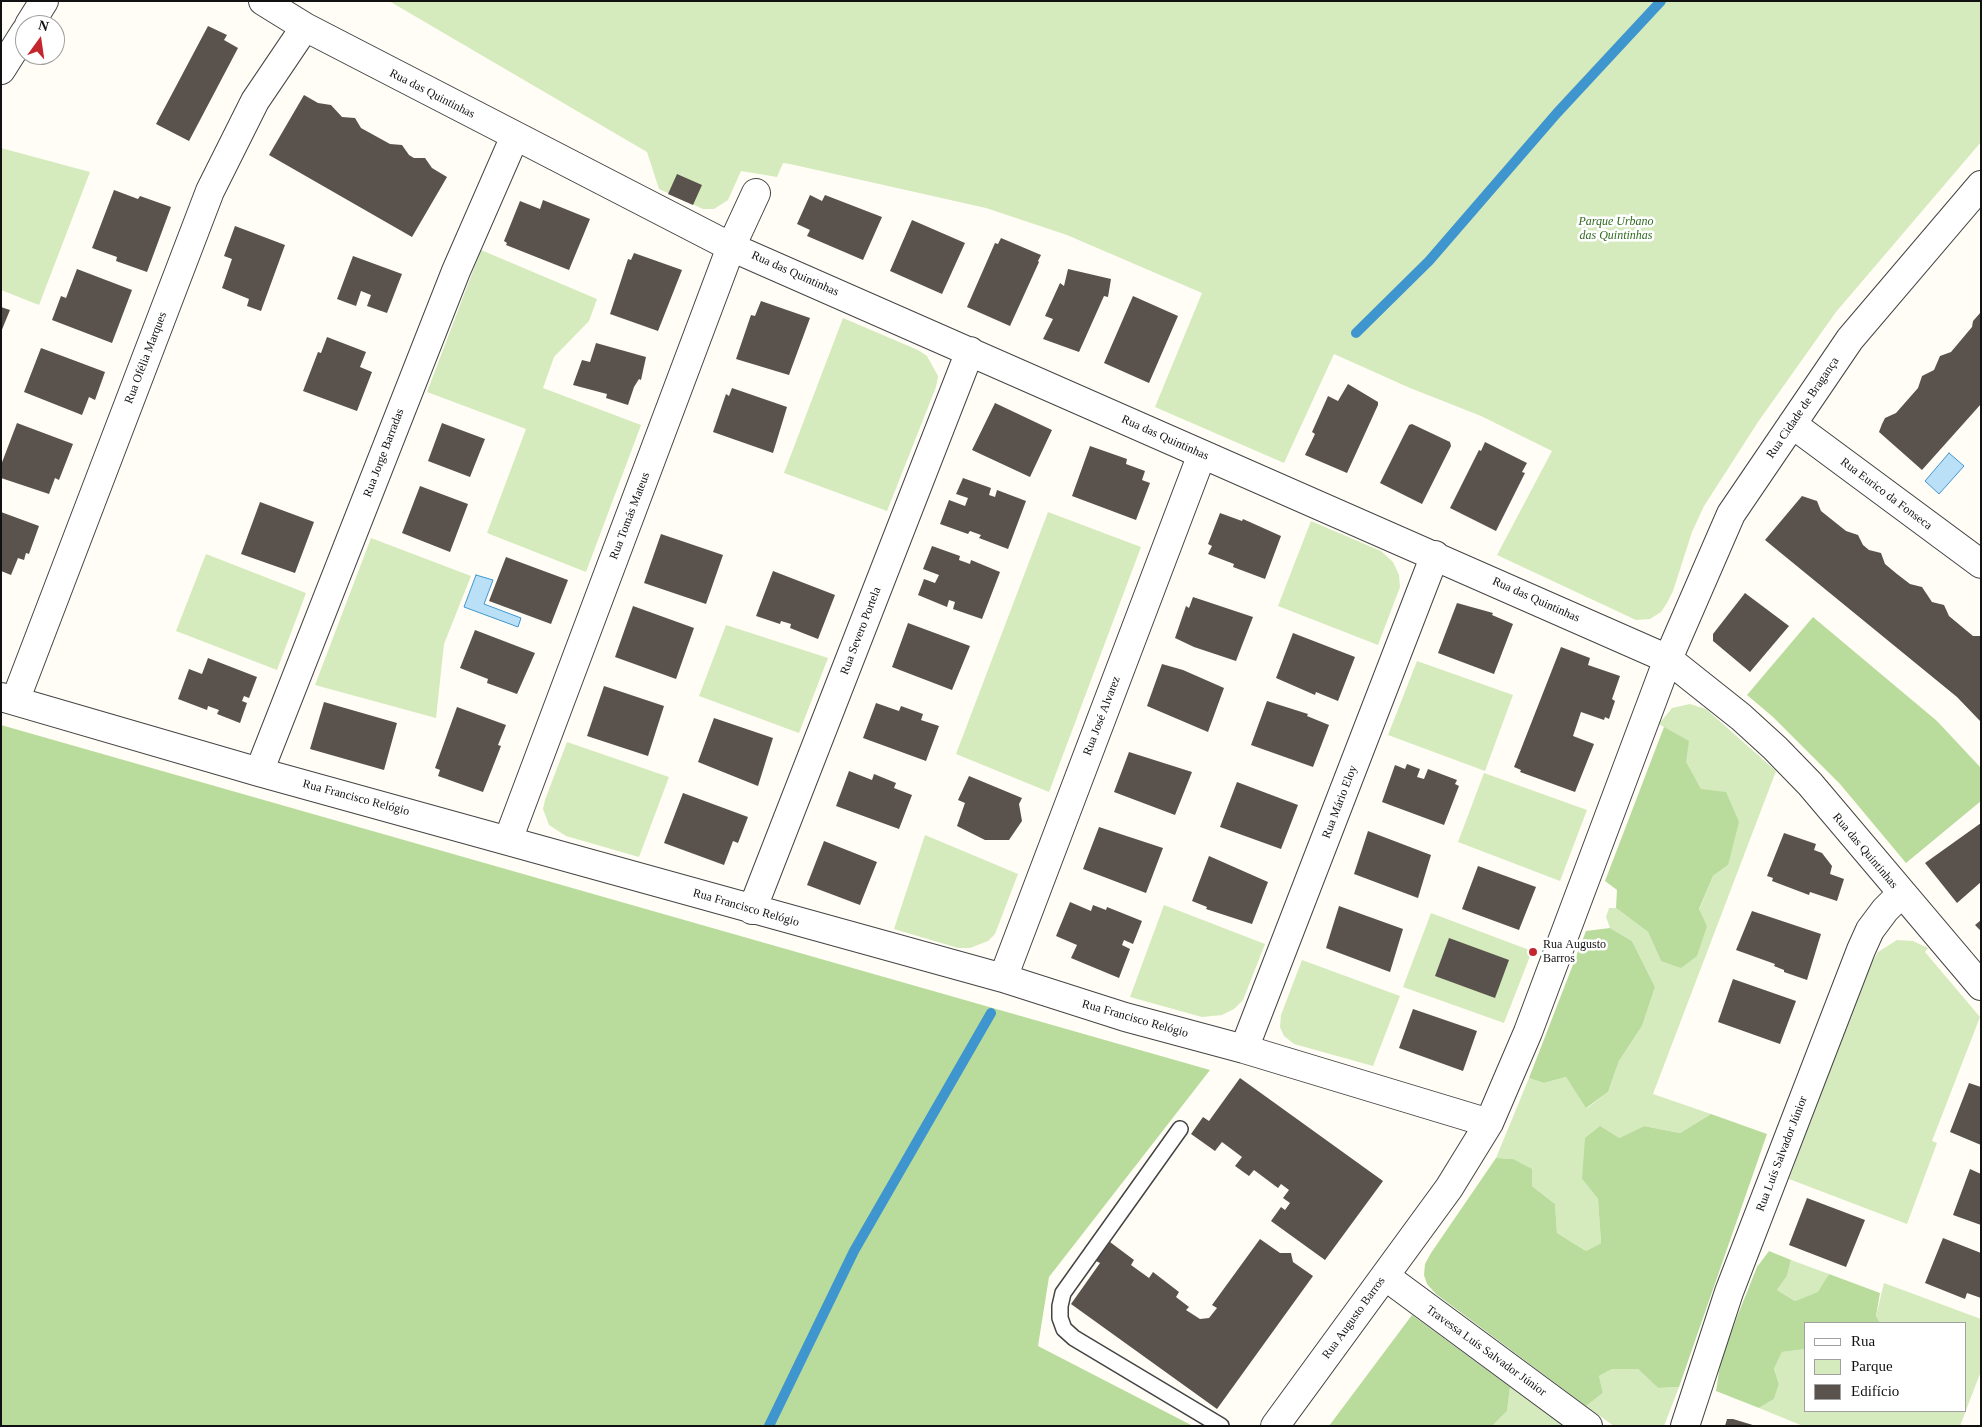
<!DOCTYPE html>
<html>
<head>
<meta charset="utf-8">
<style>
  body { margin:0 }
  #map { position:relative; width:1982px; height:1427px; overflow:hidden; background:#fffdf5; font-family:"Times New Roman",serif }
  canvas { display:block }
  .frame { position:absolute; inset:0; border:2px solid #111; pointer-events:none }
  .legend { position:absolute; left:1804px; top:1322px; width:162px; height:90px; box-sizing:border-box; background:#fff; border:1px solid #a0a0a0; margin:0; padding:6px 9px; list-style:none; font-size:15px; color:#111 }
  .legend li { display:flex; align-items:center; gap:10px; height:25px }
  .legend b { width:25px; border:1px solid #a0a0a0 }
  .north { position:absolute; left:15px; top:15px; width:50px; height:50px; box-sizing:border-box; background:#fff; border:1px solid #a0a0a0; border-radius:50%; rotate:14deg; font-size:14px; font-weight:700; line-height:20px; text-align:center; color:#111 }
  .north::after { content:''; display:block; margin:auto; width:18px; height:22px; background:#c4262e; clip-path:polygon(50% 0,100% 100%,50% 72%,0 100%) }
</style>
</head>
<body>
<div id="map">
<canvas width="1982" height="1427"></canvas>
<div class="frame"></div>
<ul class="legend">
<li><b style="height:6px;background:#fff"></b>Rua</li>
<li><b style="height:14px;background:#d5ebbd"></b>Parque</li>
<li><b style="height:14px;background:#5a524d"></b>Edifício</li>
</ul>
<div class="north">N</div>
</div>
<script>
const g = document.querySelector('canvas').getContext('2d');
g.lineJoin = 'round';
function fillPath(path, color) {
  g.fillStyle = color;
  g.fill(path, 'evenodd');
}
function shape(rows) {
  const path = new Path2D();
  for (const r of rows) {
    path.moveTo(r[0], r[1]);
    for (let i = 2; i < r.length; i += 2) path.lineTo(r[i], r[i + 1]);
  }
  return path;
}
function stroke(path, color, width, dash) {
  g.strokeStyle = color;
  g.lineWidth = width;
  g.lineCap = dash ? 'butt' : 'round';
  g.setLineDash(dash || []);
  g.stroke(path);
}
function drawText(font, color, halo, rows, align = 'center') {
  g.font = font + ' "Times New Roman",serif';
  g.lineWidth = 5;
  g.setLineDash([]);
  g.textBaseline = 'middle';
  g.strokeStyle = halo;
  g.fillStyle = color;
  for (const [text, x, y, turn = 0] of rows) {
    g.save();
    g.translate(x, y);
    g.rotate((+turn || 0) * Math.PI / 180);
    g.textAlign = isNaN(turn) ? turn : align;
    if (halo) g.strokeText(text, 0, 0);
    g.fillText(text, 0, 0);
    g.restore();
  }
}
fillPath(shape([
  [389,1,1981,1,1981,142,1836,312,1758,422,1704,506,1692,532,1673,591,1667,603,1661,612,1650,619,1636,620,1497,555,1552,451,1481,416,1410,388,1334,354,1284,463,1155,407,1202,293,1067,235,986,208,790,164,783,163,777,177,741,171,728,200,714,209,703,209,659,189,647,152],
  [1,148,90,172,39,305,1,290],
  [481,250,597,299,589,321,554,357,543,388,641,425,586,572,487,533,526,429,427,392],
  [843,318,918,350,927,356,938,376,936,387,887,511,784,473],
  [1048,512,1141,547,1049,792,956,754],
  [1311,521,1381,551,1393,562,1399,575,1400,587,1378,645,1278,606],
  [371,538,471,576,444,644,436,718,315,685],
  [206,554,306,593,277,670,176,631],
  [726,625,828,658,799,733,699,696],
  [1417,661,1513,695,1485,771,1388,735],
  [1690,704,1706,709,1776,771,1653,1094,1711,1114,1680,1133,1644,1126,1619,1138,1582,1179,1598,1199,1601,1243,1586,1251,1557,1233,1555,1204,1532,1186,1513,1159,1496,1158,1529,1078,1544,1083,1566,1077,1587,1108,1608,1092,1619,1061,1642,1026,1655,987,1632,941,1610,928,1606,917,1609,908,1616,908,1648,932,1661,961,1707,926,1699,910,1713,876,1728,865,1701,789,1664,727,1659,724,1672,708],
  [567,742,669,777,639,857,566,836,549,825,543,809,545,800],
  [1484,773,1587,810,1560,881,1458,842],
  [925,835,1018,874,995,934,988,941,970,948,958,948,894,929],
  [1164,905,1265,944,1243,1000,1234,1009,1222,1015,1202,1017,1130,997],
  [1431,913,1532,951,1504,1023,1403,987],
  [1897,940,1913,941,1928,948,1925,952,1980,1017,1932,1141,1937,1143,1907,1224,1789,1179,1869,967,1878,952],
  [1302,960,1400,996,1373,1066,1294,1044,1284,1036,1280,1027,1281,1015],
  [1791,1260,1829,1274,1819,1292,1795,1301,1777,1290,1787,1276],
  [1884,1283,1981,1319,1981,1371,1960,1426,1803,1426,1759,1408,1774,1399,1779,1384,1774,1369,1782,1352,1806,1349,1806,1411,1966,1411,1966,1323,1880,1323,1876,1316],
  [1612,1369,1638,1369,1658,1388,1679,1387,1664,1426,1614,1426,1586,1406,1603,1393,1599,1376],
  [1510,1387,1563,1426,1492,1426,1507,1411]
]), '#d5ebbd');
fillPath(shape([
  [1813,617,1937,721,1981,768,1981,801,1906,863,1840,784,1773,717,1747,695],
  [1,725,1210,1070,1049,1277,1038,1346,1193,1426,1,1426],
  [1664,727,1689,741,1686,762,1701,789,1726,792,1739,822,1728,865,1713,876,1699,909,1707,926,1697,956,1681,968,1661,961,1648,932,1616,908,1617,890,1605,881],
  [1610,928,1632,941,1655,987,1642,1026,1619,1061,1608,1092,1586,1108,1566,1077,1544,1083,1529,1078,1586,931],
  [1711,1114,1767,1134,1679,1387,1658,1388,1638,1369,1612,1369,1599,1376,1603,1393,1586,1406,1436,1294,1427,1284,1424,1275,1425,1264,1431,1253,1496,1158,1513,1159,1532,1169,1532,1186,1555,1204,1557,1233,1586,1251,1601,1243,1598,1199,1582,1179,1585,1138,1600,1126,1619,1138,1644,1126,1680,1133],
  [1769,1251,1791,1260,1787,1276,1777,1290,1795,1301,1818,1292,1829,1274,1880,1293,1876,1316,1880,1323,1806,1323,1806,1349,1782,1352,1774,1369,1779,1384,1774,1399,1759,1408,1716,1391,1721,1359,1737,1317,1757,1267],
  [1412,1315,1510,1387,1507,1411,1492,1426,1329,1426]
]), '#b9dc9c');
const water = shape([
  [1949,453,1964,466,1939,494,1925,481,1949,453],
  [476,575,493,580,484,604,521,618,518,627,464,607,476,575]
]);
fillPath(water, '#b9e0f7');
stroke(water, '#3f96cf', 1);
stroke(shape([
  [1356,333,1429,261,1557,113,1661,1],
  [769,1426,854,1251,991,1013]
]), '#3f96cf', 10);
fillPath(shape([
  [208,26,227,35,224,40,238,48,189,141,156,124],
  [304,95,318,103,331,105,342,117,355,118,361,128,390,144,402,145,409,155,414,158,425,158,432,168,447,177,412,237,269,155],
  [677,174,702,185,693,205,668,194],
  [114,190,138,199,140,196,171,207,147,272,116,261,117,257,92,248],
  [810,195,822,201,825,195,882,217,863,260,807,236,810,230,797,224],
  [543,200,590,219,569,270,506,245,507,243,504,241,520,201,540,209],
  [912,220,965,243,942,294,890,271],
  [235,226,285,245,261,311,247,306,249,299,222,288,232,259,224,256],
  [1001,238,1041,255,1038,261,1039,262,1010,326,967,307,995,243,998,244],
  [634,253,682,270,658,331,610,314,628,259,631,260],
  [353,256,402,274,387,313,367,306,371,295,361,291,356,306,337,299],
  [77,269,132,290,112,343,52,320,61,296,66,298],
  [1068,269,1111,279,1108,297,1104,296,1079,352,1043,339,1053,319,1045,316,1060,283,1064,286],
  [1133,296,1178,316,1149,383,1104,363],
  [761,301,810,318,789,375,736,359,751,315,755,316],
  [1,307,10,310,1,332],
  [1981,312,1981,404,1922,470,1879,432,1882,424,1885,418,1896,413,1918,388,1922,376,1934,370,1940,356,1951,352,1972,327,1973,321],
  [327,337,366,352,360,367,372,372,357,411,303,391,318,352,321,353],
  [596,343,646,357,641,380,639,379,634,387,628,405,606,398,607,394,573,385,582,360,590,362],
  [41,348,105,372,95,400,89,397,82,415,24,392],
  [1348,384,1378,402,1378,405,1347,473,1305,455,1315,434,1312,432,1328,396,1338,401],
  [732,388,787,407,773,453,713,432,726,394,729,396],
  [995,403,1052,430,1030,477,972,450],
  [17,423,73,444,59,480,55,478,49,494,1,478,1,465],
  [442,423,485,439,470,477,428,461],
  [1412,424,1450,442,1451,446,1422,504,1380,483,1409,425],
  [1485,442,1527,463,1522,472,1525,473,1496,531,1450,508,1479,450,1481,451],
  [1090,446,1127,459,1126,464,1145,471,1142,480,1150,483,1136,520,1072,496],
  [963,478,991,488,989,495,995,497,997,490,1026,501,1008,549,979,538,981,535,970,531,968,534,940,524,949,500,965,506,968,498,956,494],
  [420,486,468,504,450,552,402,533],
  [1802,496,1817,501,1821,511,1846,531,1858,535,1863,545,1869,550,1881,553,1885,564,1897,574,1910,584,1922,587,1932,602,1944,605,1949,616,1973,636,1981,636,1981,722,1957,697,1765,540],
  [260,502,314,522,295,573,241,554],
  [1,512,39,526,29,554,26,553,24,560,18,558,11,575,1,571],
  [1220,513,1242,521,1243,519,1281,536,1265,579,1233,567,1234,564,1208,554,1212,546,1208,544],
  [661,534,723,555,706,604,644,583],
  [932,546,960,556,959,560,970,564,971,560,1000,572,982,619,953,609,955,602,949,600,947,607,918,595,924,579,935,583,939,575,923,569],
  [506,557,568,580,551,624,489,601],
  [773,571,835,595,818,639,790,628,791,624,781,621,780,624,756,616],
  [1745,593,1789,626,1750,672,1713,641,1713,634],
  [1193,597,1253,617,1236,661,1194,647,1175,638,1186,606,1189,608],
  [1457,603,1493,613,1492,615,1513,624,1494,674,1438,653],
  [633,606,694,628,676,679,615,657],
  [908,623,970,646,952,690,892,667],
  [475,630,535,653,517,694,487,683,488,679,460,668],
  [1293,633,1355,657,1338,701,1316,692,1315,695,1276,678],
  [1561,647,1590,658,1588,665,1620,676,1612,699,1615,701,1609,719,1605,717,1604,720,1581,712,1573,736,1594,744,1575,792,1520,772,1521,770,1514,767],
  [208,658,257,677,249,698,244,696,242,701,247,703,240,723,217,714,219,710,208,706,207,710,178,699,189,669,202,674],
  [1162,664,1183,670,1224,688,1208,732,1147,706],
  [604,686,664,706,648,756,587,736],
  [1267,701,1308,714,1307,716,1329,725,1313,767,1251,745],
  [324,702,397,723,384,770,310,749],
  [876,703,899,711,901,706,923,714,921,720,939,726,926,761,863,738],
  [457,707,506,725,498,745,501,746,483,792,438,776,440,770,435,768],
  [714,718,773,738,758,786,698,762],
  [1129,752,1192,772,1175,815,1114,792],
  [1407,764,1420,769,1417,777,1424,779,1428,769,1457,780,1455,784,1459,786,1444,825,1382,802,1395,765,1405,769],
  [849,771,872,780,874,774,896,783,894,788,912,795,899,829,836,806],
  [969,776,1022,798,1019,804,1022,821,1009,840,985,840,957,826,965,803,958,800],
  [1237,782,1298,805,1281,849,1220,827],
  [683,793,748,817,738,843,733,841,724,865,664,843],
  [1981,823,1981,882,1957,903,1925,863],
  [1099,827,1163,848,1146,893,1083,869],
  [1368,831,1431,855,1418,898,1354,874],
  [1784,833,1816,844,1814,850,1822,853,1832,866,1830,874,1844,879,1837,901,1810,892,1809,895,1772,881,1773,878,1767,876],
  [824,841,877,862,860,905,807,885],
  [1209,856,1268,882,1252,924,1206,909,1207,907,1192,901],
  [1478,866,1536,887,1519,930,1462,909],
  [1070,902,1091,911,1093,905,1106,910,1107,907,1142,921,1133,944,1124,940,1122,945,1130,949,1119,978,1071,958,1077,945,1056,936],
  [1339,906,1403,929,1390,972,1326,948],
  [1752,911,1821,934,1807,980,1784,972,1784,970,1774,966,1775,964,1736,950],
  [1981,920,1981,931,1975,925],
  [1449,938,1509,960,1495,998,1435,976],
  [1733,979,1796,1001,1780,1044,1718,1022],
  [1413,1009,1477,1031,1463,1071,1399,1048],
  [1240,1078,1383,1181,1325,1260,1271,1221,1281,1207,1285,1210,1290,1203,1283,1198,1289,1190,1281,1184,1278,1188,1254,1170,1249,1176,1235,1166,1242,1157,1222,1142,1215,1151,1191,1134,1203,1117,1209,1121],
  [1969,1083,1981,1087,1981,1145,1950,1132],
  [1970,1169,1981,1174,1981,1225,1953,1215],
  [1807,1198,1865,1220,1846,1267,1789,1245],
  [1943,1238,1981,1253,1981,1298,1967,1293,1965,1299,1925,1283],
  [1260,1239,1280,1253,1291,1253,1293,1262,1313,1276,1217,1409,1071,1304,1100,1263,1096,1261,1110,1242,1134,1260,1131,1265,1149,1278,1153,1272,1179,1292,1176,1297,1189,1307,1186,1310,1200,1319,1209,1318,1217,1308,1212,1305],
  [1727,1419,1733,1419,1756,1426,1725,1426]
]), '#5a524d');
const lane = shape([
  [1180,1129,1063,1293,1060,1306,1060,1318,1064,1329,1074,1338,1221,1426]
]);
const street = shape([
  [263,1,305,27,731,247,1668,659,1741,717,1775,748,1810,784,1981,986],
  [29,25,44,1],
  [1,70,25,32],
  [1792,424,1981,564],
  [1,697,259,772,1003,978,1125,1017,1244,1049,1489,1123],
  [15,701,210,191,255,101,305,27],
  [259,772,456,271,515,136],
  [508,840,731,247,756,193],
  [752,910,970,351],
  [1003,978,1202,454],
  [1244,1049,1435,555],
  [1385,1276,1588,1426],
  [1275,1426,1449,1188,1489,1123,1528,1032,1668,659,1731,514,1850,339,1981,185],
  [1685,1426,1729,1292,1861,950,1870,930,1885,910,1901,894]
]);
stroke(lane, '#444', 18);
stroke(street, '#444', 30);
stroke(lane, '#fff', 15);
stroke(street, '#fff', 28);
for (const [x, y, r, color] of [
  [1533,952,5,"#c4262e"]
]) {
  const dot = new Path2D();
  dot.arc(x, y, r, 0, 2 * Math.PI);
  g.fillStyle = color;
  g.fill(dot);
  stroke(dot, '#fff', 2);
}
drawText('12px', '#111', '#fff', [
  ["Rua das Quintinhas",432,94,27],
  ["Rua das Quintinhas",795,274,24],
  ["Rua Ofélia Marques",146,358,-69],
  ["Rua Cidade de Bragança",1803,408,-56],
  ["Rua das Quintinhas",1165,438,24],
  ["Rua Jorge Barradas",384,453,-69],
  ["Rua Eurico da Fonseca",1886,494,37],
  ["Rua Tomás Mateus",630,516,-69],
  ["Rua das Quintinhas",1536,600,24],
  ["Rua Severo Portela",861,631,-69],
  ["Rua José Alvarez",1102,716,-69],
  ["Rua Francisco Relógio",356,798,15],
  ["Rua Mário Eloy",1340,802,-69],
  ["Rua das Quintinhas",1865,851,50],
  ["Rua Francisco Relógio",746,908,16],
  ["Rua Francisco Relógio",1135,1019,16],
  ["Rua Luís Salvador Júnior",1782,1154,-69],
  ["Rua Augusto Barros",1354,1318,-54],
  ["Travessa Luís Salvador Júnior",1486,1351,36]
]);
drawText('italic 12px', '#2f6b1f', '#fff', [
  ["Parque Urbano",1616,222],
  ["das Quintinhas",1616,236]
]);
drawText('12px', '#111', '#fff', [
  ["Rua Augusto",1543,945],
  ["Barros",1543,959]
], 'left');
</script>
</body>
</html>
